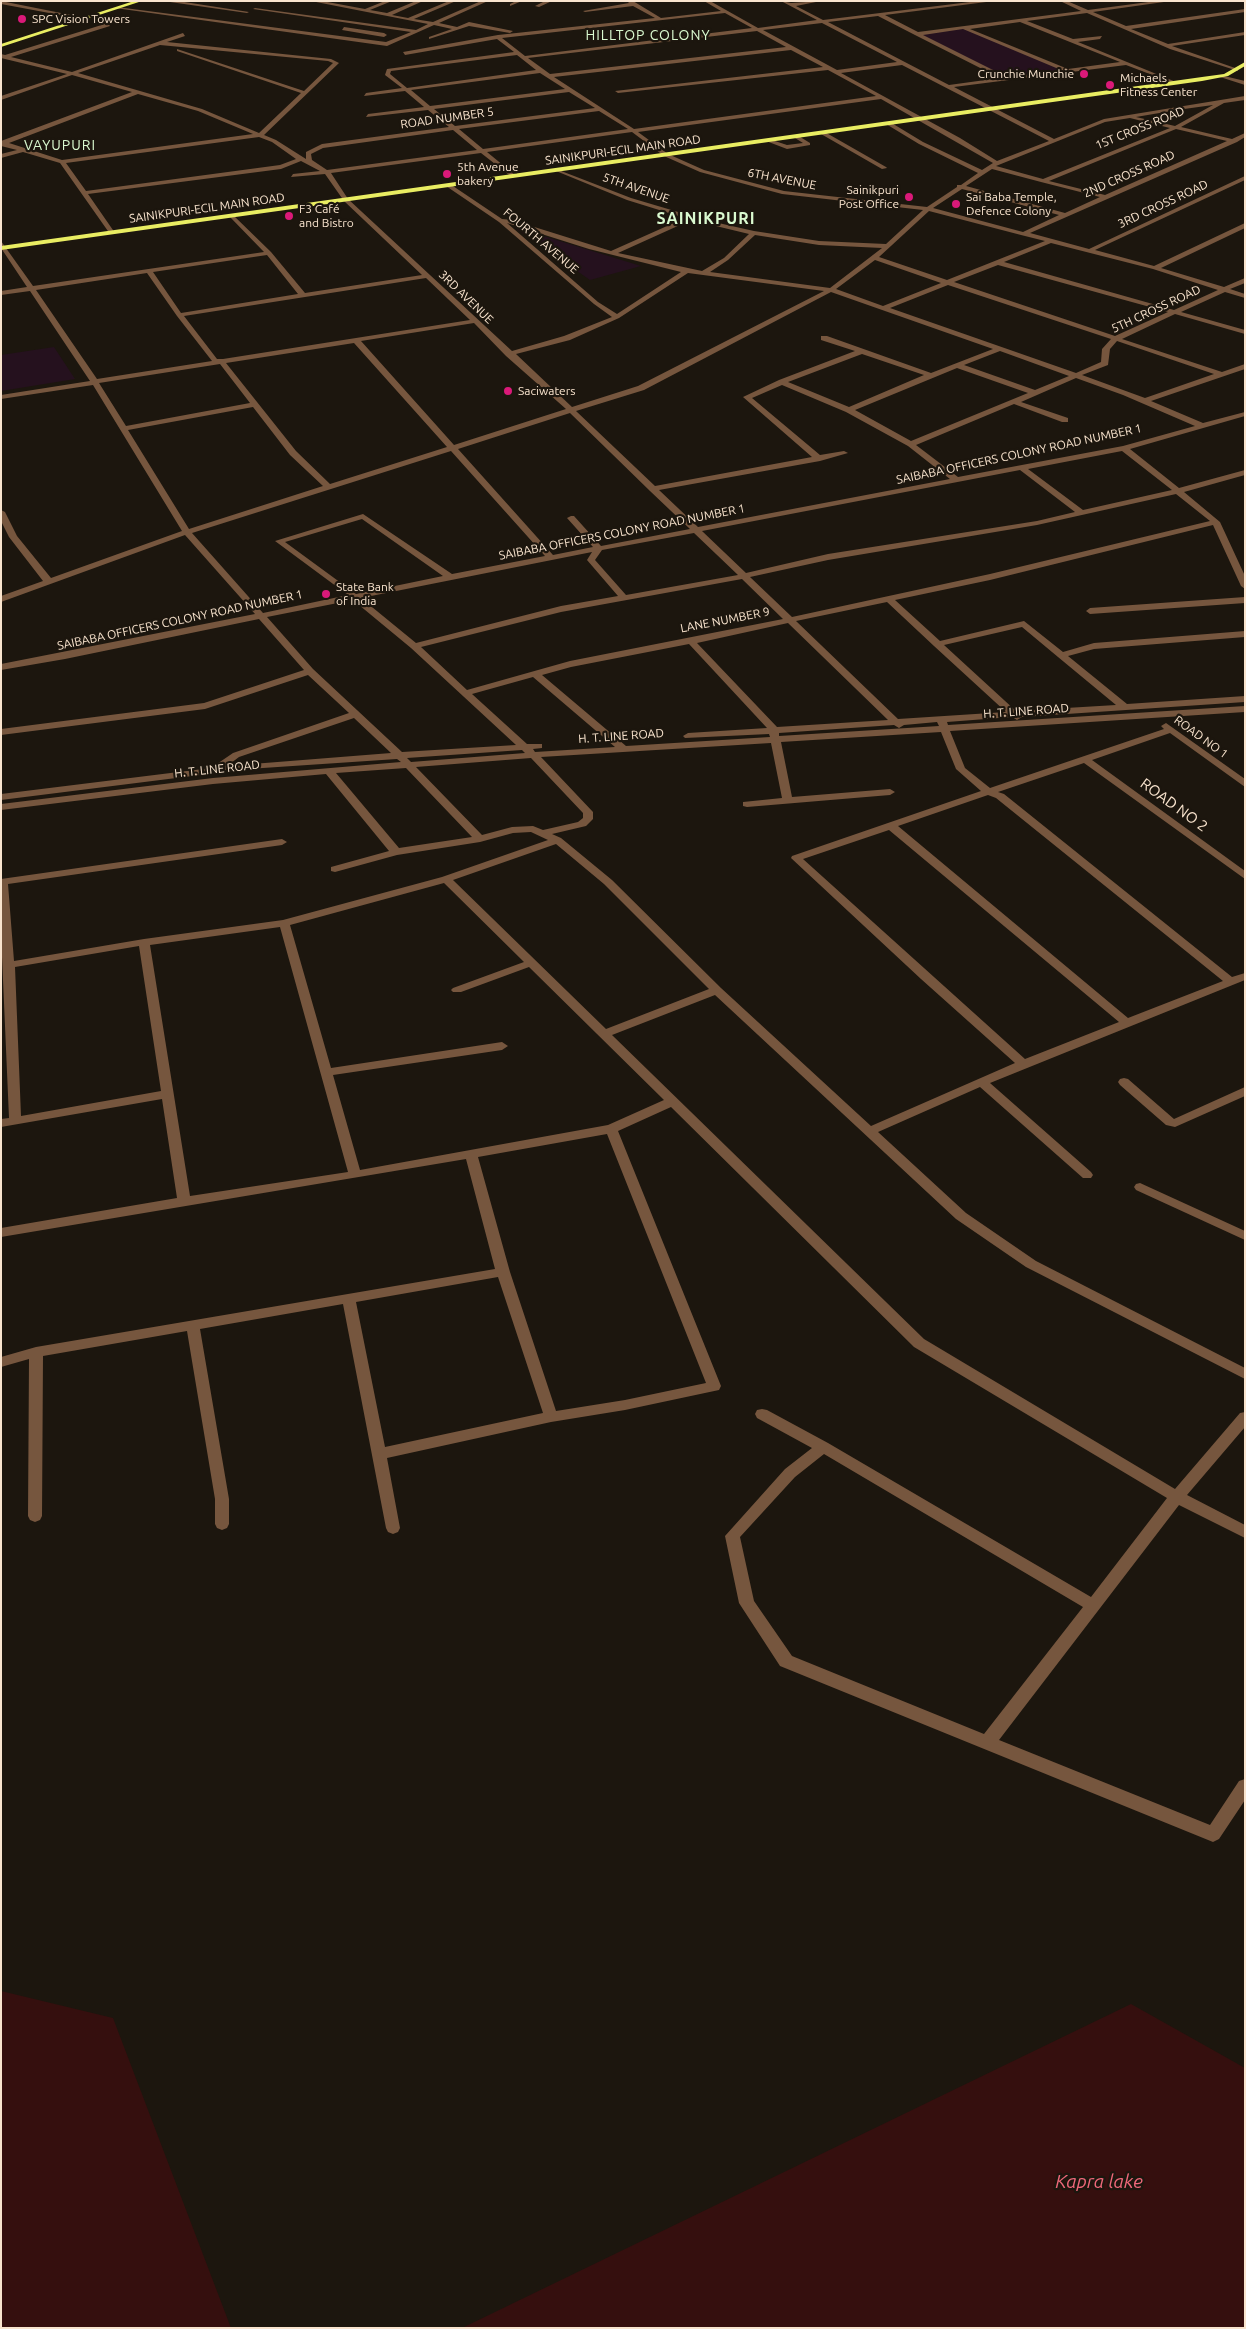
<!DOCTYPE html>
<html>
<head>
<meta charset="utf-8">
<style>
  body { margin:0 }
  #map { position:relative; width:1246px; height:2329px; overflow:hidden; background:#1c160e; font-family:Ubuntu,sans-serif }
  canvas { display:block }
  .frame { position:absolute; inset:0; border:2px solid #f9e4ce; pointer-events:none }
</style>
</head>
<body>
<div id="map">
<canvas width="1246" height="2329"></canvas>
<div class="frame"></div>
</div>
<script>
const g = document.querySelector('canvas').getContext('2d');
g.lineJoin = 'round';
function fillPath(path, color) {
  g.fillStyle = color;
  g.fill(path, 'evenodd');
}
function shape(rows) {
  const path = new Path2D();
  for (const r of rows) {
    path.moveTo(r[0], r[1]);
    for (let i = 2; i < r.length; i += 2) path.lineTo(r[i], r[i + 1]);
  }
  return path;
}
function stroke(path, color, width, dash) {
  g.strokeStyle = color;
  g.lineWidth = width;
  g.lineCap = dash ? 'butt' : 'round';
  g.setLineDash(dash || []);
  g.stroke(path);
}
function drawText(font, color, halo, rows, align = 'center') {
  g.font = font + ' Ubuntu,sans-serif';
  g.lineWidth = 4.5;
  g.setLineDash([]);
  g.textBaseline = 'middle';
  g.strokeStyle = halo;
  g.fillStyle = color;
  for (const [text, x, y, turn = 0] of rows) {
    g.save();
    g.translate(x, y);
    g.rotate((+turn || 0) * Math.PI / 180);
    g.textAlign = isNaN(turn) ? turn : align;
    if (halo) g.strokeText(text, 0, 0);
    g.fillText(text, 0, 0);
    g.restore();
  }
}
fillPath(shape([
  [962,27,1068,71,1007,79,917,34],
  [514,227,641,266,590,280],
  [54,347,75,379,1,391,1,355]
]), '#25111e');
fillPath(shape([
  [1,1991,113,2018,231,2328,1,2328],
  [1131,2004,1245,2068,1245,2328,462,2328]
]), '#350f0e');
fillPath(shape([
  [1,1,76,16,78,17,76,18,1,4,1,1],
  [163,1,178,1,249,12,247,13,163,1],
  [311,1,322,1,365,9,385,1,392,1,370,10,387,13,416,1,423,1,392,15,408,18,449,1,456,1,414,19,433,22,481,1,488,1,439,23,457,27,469,22,513,31,510,33,469,26,429,39,429,37,452,29,434,25,387,46,115,8,117,7,386,42,411,32,253,9,255,8,416,30,428,24,311,1],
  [516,1,522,1,510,6,510,4,516,1],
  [545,1,552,1,539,7,535,6,545,1],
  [627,1,633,1,661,18,721,11,704,1,710,1,758,28,817,20,781,1,791,3,821,1,796,6,823,20,978,1,994,1,885,15,918,32,1081,11,1060,1,1067,1,1088,10,1156,1,1171,1,1093,12,1126,26,1245,9,1245,12,1131,29,1168,44,1245,32,1245,35,1172,46,1238,69,1238,71,1170,49,1087,13,1027,21,1073,39,1102,36,1100,39,1078,42,1176,82,1176,84,1126,65,954,87,1054,139,1104,119,1245,96,1245,100,1224,103,1181,127,1232,139,1245,133,1245,137,1237,142,1030,233,1089,249,1245,176,1245,180,1095,250,1154,266,1245,223,1245,228,1161,268,1224,287,1245,278,1245,283,1230,289,1245,294,1245,298,1225,292,1181,312,1245,330,1245,334,1175,314,1122,339,1222,372,1245,364,1245,369,1151,401,1203,423,1245,412,1245,416,1130,449,1179,488,1245,470,1245,475,1184,492,1220,522,1245,576,1245,589,1241,586,1213,525,990,580,895,600,940,641,1024,621,1063,652,1094,643,1245,631,1245,637,1094,649,1068,656,1127,704,1245,696,1245,702,1022,717,1017,720,1012,717,947,722,948,725,1245,706,1245,712,950,731,965,768,990,788,1164,729,1161,726,1166,723,1245,779,1245,787,1170,733,1092,760,1245,871,1245,879,1084,763,998,792,1004,794,1232,977,1245,973,1245,980,990,1083,1091,1172,1093,1175,1091,1178,1083,1178,980,1087,878,1132,966,1213,1036,1261,1245,1368,1245,1379,1026,1267,956,1219,715,995,612,1035,924,1339,1175,1489,1240,1413,1245,1412,1245,1427,1187,1495,1245,1525,1245,1538,1179,1505,999,1740,1210,1825,1239,1781,1245,1779,1245,1800,1219,1839,1213,1842,780,1666,739,1603,725,1536,785,1469,812,1448,757,1418,755,1414,757,1410,762,1409,767,1410,828,1443,1091,1597,1167,1498,914,1347,671,1107,618,1131,721,1386,719,1390,625,1410,551,1422,387,1458,400,1528,398,1532,393,1534,388,1532,386,1528,343,1304,200,1329,229,1499,229,1524,227,1528,222,1530,217,1528,215,1524,215,1499,187,1331,43,1356,42,1516,40,1520,35,1522,30,1520,28,1516,29,1359,1,1367,1,1357,36,1347,495,1269,466,1159,1,1237,1,1228,177,1198,162,1099,1,1127,1,1119,9,1118,1,934,1,879,282,839,287,842,282,845,8,884,14,961,144,939,283,920,442,877,548,840,531,832,513,833,480,842,397,855,335,872,331,871,331,867,389,851,326,774,213,784,1,810,1,804,213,778,401,762,397,759,248,769,1,800,1,794,211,768,233,753,349,713,308,675,205,709,1,735,1,729,204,703,304,670,259,619,65,659,1,670,1,664,255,614,185,535,1,602,1,596,43,581,9,537,1,521,1,510,5,512,17,536,51,578,182,531,93,385,1,399,1,395,90,381,30,291,1,295,1,291,27,287,1,248,1,241,33,286,264,252,230,217,232,214,271,252,305,293,422,275,344,201,325,174,291,177,293,174,320,171,301,161,281,169,88,194,115,233,110,234,60,163,23,152,1,158,1,154,17,150,1,146,1,141,132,92,72,75,1,100,1,96,67,74,1,58,1,54,5,55,108,23,110,26,11,57,72,72,183,33,185,36,167,42,331,59,339,63,264,135,276,140,306,159,306,152,322,144,449,127,428,110,366,117,368,114,424,107,405,91,364,96,366,93,402,88,385,75,387,69,514,52,497,39,405,55,403,52,498,35,655,18,633,6,585,12,583,11,629,3,627,1],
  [725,13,752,28,525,56,502,38,725,13],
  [878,16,915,35,1000,78,949,85,828,22,878,16],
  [1020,22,1120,62,1068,69,970,29,1020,22],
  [822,23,897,62,837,70,763,30,822,23],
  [963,29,1061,70,1007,77,923,35,963,29],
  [757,31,786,47,550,74,528,58,757,31],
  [160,45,328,61,333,63,304,91,177,49,177,51,301,93,259,133,202,109,78,73,160,45],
  [791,50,823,67,615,91,618,93,828,70,876,96,634,129,554,77,791,50],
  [517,55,536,70,407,88,390,74,391,71,517,55],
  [902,65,1049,141,997,161,960,138,841,73,902,65],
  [540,73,565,89,430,106,411,90,540,73],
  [569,92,595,108,455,126,434,109,569,92],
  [138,94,198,111,253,134,62,160,9,143,138,94],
  [881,99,993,163,982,170,923,142,890,122,886,122,886,124,919,144,978,173,961,185,957,185,957,187,927,207,784,191,704,170,668,154,638,132,881,99],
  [1213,105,1175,126,1136,117,1177,110,1213,105],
  [599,111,628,129,483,149,459,129,599,111],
  [1130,118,1170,128,1043,179,996,166,1105,122,1130,118],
  [1176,129,1227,141,1105,195,1049,181,1176,129],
  [453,130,477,150,327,170,312,160,311,154,323,148,453,130],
  [632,132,664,156,700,172,782,194,923,210,886,244,819,241,754,231,705,220,631,198,556,169,556,171,627,200,685,218,611,251,512,220,502,219,450,184,446,184,446,186,499,222,594,304,612,317,564,336,512,351,348,199,331,173,481,153,513,178,515,175,487,152,632,132],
  [259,137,272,142,296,159,280,165,86,191,66,163,259,137],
  [992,169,1041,182,1100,197,1065,213,966,186,992,169],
  [962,189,1059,215,1023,232,933,208,962,189],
  [929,211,1021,235,1045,241,947,280,879,257,929,211],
  [691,220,749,234,724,258,702,271,618,253,691,220],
  [507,223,589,249,681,272,617,314,598,302,507,223],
  [755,235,819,245,882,248,830,288,710,272,728,260,755,235],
  [1051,243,1153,269,1218,290,1174,310,1004,262,1051,243],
  [267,255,298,294,181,313,153,272,267,255],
  [875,260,941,283,883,306,836,289,875,260],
  [998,265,1168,312,1115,336,954,282,998,265],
  [147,273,177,316,212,361,97,379,36,290,147,273],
  [688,273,824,291,638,386,572,407,516,354,570,340,619,318,688,273],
  [426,278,470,320,223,359,217,359,184,316,426,278],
  [948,285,1111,339,1102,349,1101,362,1076,373,890,308,948,285],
  [831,292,993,349,931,373,827,336,821,336,821,340,855,351,779,380,743,397,812,457,655,486,576,411,644,390,831,292],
  [474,323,506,356,566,409,454,445,361,341,474,323],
  [1117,341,1214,374,1145,398,1082,375,1108,365,1110,349,1117,341],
  [354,343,447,447,330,484,296,451,226,363,354,343],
  [1000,351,1069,376,1035,390,964,365,1000,351],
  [862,354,924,375,849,407,788,382,862,354],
  [220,364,250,403,126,426,99,383,220,364],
  [957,368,1028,393,911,441,855,410,957,368],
  [1076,378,1123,395,1195,426,1123,446,958,477,916,445,1014,404,1062,422,1068,422,1068,418,1021,402,1076,378],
  [782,385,846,412,908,446,950,479,698,527,659,490,820,461,848,453,844,451,820,455,752,398,782,385],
  [253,407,290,455,323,486,189,529,128,430,253,407],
  [570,413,650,491,690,529,601,546,574,516,571,516,567,518,593,547,553,555,458,449,570,413],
  [451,451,545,556,452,574,363,514,275,541,348,595,263,613,192,533,451,451],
  [1122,451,1172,490,1083,510,1028,469,1122,451],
  [1020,470,1075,512,1037,521,828,554,746,573,702,531,1020,470],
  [1176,494,1210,521,990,574,792,617,750,577,828,560,1037,525,1176,494],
  [362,519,443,576,356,594,285,542,362,519],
  [694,533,738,575,626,595,595,560,602,550,694,533],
  [592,552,587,560,618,596,561,606,416,643,361,598,592,552],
  [742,579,783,619,570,661,467,690,421,647,561,612,742,579],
  [353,600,411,648,516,745,402,752,313,669,267,617,353,600],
  [887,602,934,646,1006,712,898,719,796,621,887,602],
  [788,623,888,720,777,727,697,643,788,623],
  [1022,627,1058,657,1116,705,1016,711,944,645,1022,627],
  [689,644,767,728,688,733,683,736,685,738,769,734,770,737,626,746,542,675,571,667,689,644],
  [533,677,615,747,535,752,533,749,542,748,542,744,527,744,472,694,533,677],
  [354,718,391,753,227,766,239,757,354,718],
  [937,722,939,726,779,736,779,733,894,725,899,728,904,725,937,722],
  [941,732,956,769,981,791,792,856,791,858,921,979,1015,1063,871,1126,721,988,612,880,561,838,552,834,586,826,593,819,593,812,541,757,771,743,782,798,743,802,743,806,747,807,890,795,895,792,890,789,792,797,781,742,941,732],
  [522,750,525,753,411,762,407,758,522,750],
  [531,758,583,813,583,818,578,822,543,830,533,826,512,827,482,835,416,767,531,758],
  [406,768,472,837,399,848,336,773,406,768],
  [988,795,996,798,1223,981,1128,1018,898,826,988,795],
  [889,830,1119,1022,1025,1059,803,859,889,830],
  [556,844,604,884,709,989,606,1029,453,880,556,844],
  [444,883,524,962,453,988,451,990,453,992,461,992,529,967,664,1100,608,1125,360,1170,333,1075,502,1050,508,1046,502,1042,331,1068,290,925,444,883],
  [280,927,348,1172,190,1196,150,945,280,927],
  [139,946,161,1091,21,1116,15,967,139,946],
  [607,1134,706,1383,625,1400,556,1411,510,1272,478,1157,607,1134],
  [498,1277,543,1413,385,1447,356,1302,498,1277],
  [824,1454,1083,1607,984,1734,792,1656,754,1601,740,1537,795,1477,824,1454],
  [344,27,384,33,387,35,384,37,342,30,344,27],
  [1220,75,1245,81,1245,85,1220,77,1220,75],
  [823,131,886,167,887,168,882,169,821,134,823,131],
  [797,135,810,143,810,145,787,149,766,141,769,139,787,145,803,143,795,138,797,135],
  [1245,597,1245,603,1090,614,1086,611,1090,608,1245,597],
  [1124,1078,1128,1079,1174,1119,1245,1087,1245,1096,1175,1127,1166,1125,1120,1085,1118,1082,1120,1079,1124,1078],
  [1140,1183,1245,1231,1245,1240,1136,1190,1134,1187,1136,1184,1140,1183]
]), '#76563e');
fillPath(shape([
  [134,1,142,1,1,47,1,44,134,1],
  [1245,62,1245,66,1228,76,1202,81,1,250,1,246,1202,77,1224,74,1245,62]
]), '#e9ed62');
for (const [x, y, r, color] of [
  [22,19,5,"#da1979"],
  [1084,74,5,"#da1979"],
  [1110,85,5,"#da1979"],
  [447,174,5,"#da1979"],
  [909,197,5,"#da1979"],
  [956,204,5,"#da1979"],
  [289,216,5,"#da1979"],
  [508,391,5,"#da1979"],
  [326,594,5,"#da1979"]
]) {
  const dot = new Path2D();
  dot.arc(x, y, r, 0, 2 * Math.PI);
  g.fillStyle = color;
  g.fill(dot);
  stroke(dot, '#1c160e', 2);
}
drawText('12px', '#f9e4ce', '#1c160e', [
  ["SPC Vision Towers",32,19],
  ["Crunchie Munchie",1074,74,"right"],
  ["Michaels",1120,78],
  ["Fitness Center",1120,92],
  ["5th Avenue",457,167],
  ["bakery",457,181],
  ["Sainikpuri",899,190,"right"],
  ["Post Office",899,204,"right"],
  ["Sai Baba Temple,",966,197],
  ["Defence Colony",966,211],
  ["F3 Café",299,209],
  ["and Bistro",299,223],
  ["Saciwaters",518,391],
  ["State Bank",336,587],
  ["of India",336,601]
], 'left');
drawText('12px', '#f9e4ce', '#1c160e', [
  ["ROAD NUMBER 5",447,118,-8],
  ["1ST CROSS ROAD",1140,128,-22],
  ["SAINIKPURI-ECIL MAIN ROAD",623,150,-8],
  ["2ND CROSS ROAD",1129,174,-24],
  ["6TH AVENUE",782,179,11],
  ["5TH AVENUE",636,188,19],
  ["3RD CROSS ROAD",1163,204,-25],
  ["SAINIKPURI-ECIL MAIN ROAD",207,208,-8],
  ["FOURTH AVENUE",541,241,40],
  ["3RD AVENUE",466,297,44],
  ["5TH CROSS ROAD",1156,309,-25],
  ["SAIBABA OFFICERS COLONY ROAD NUMBER 1",1019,454,-12],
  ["SAIBABA OFFICERS COLONY ROAD NUMBER 1",622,532,-11],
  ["SAIBABA OFFICERS COLONY ROAD NUMBER 1",180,620,-12],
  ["LANE NUMBER 9",725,620,-11],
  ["H. T. LINE ROAD",1026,711,-4],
  ["H. T. LINE ROAD",621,736,-4],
  ["ROAD NO 1",1201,737,36],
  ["H. T. LINE ROAD",217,769,-6]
]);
g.letterSpacing = '1px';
drawText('14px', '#dafad0', '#1c160e', [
  ["HILLTOP COLONY",648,35],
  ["VAYUPURI",60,145]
]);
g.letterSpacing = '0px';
drawText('15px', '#f9e4ce', '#1c160e', [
  ["ROAD NO 2",1174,805,36]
]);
g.letterSpacing = '1px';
drawText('bold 16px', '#dafad0', '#1c160e', [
  ["SAINIKPURI",706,219]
]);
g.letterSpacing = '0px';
drawText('italic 19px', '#ee687a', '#1c160e', [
  ["Kapra lake",1099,2182]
]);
</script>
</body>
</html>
